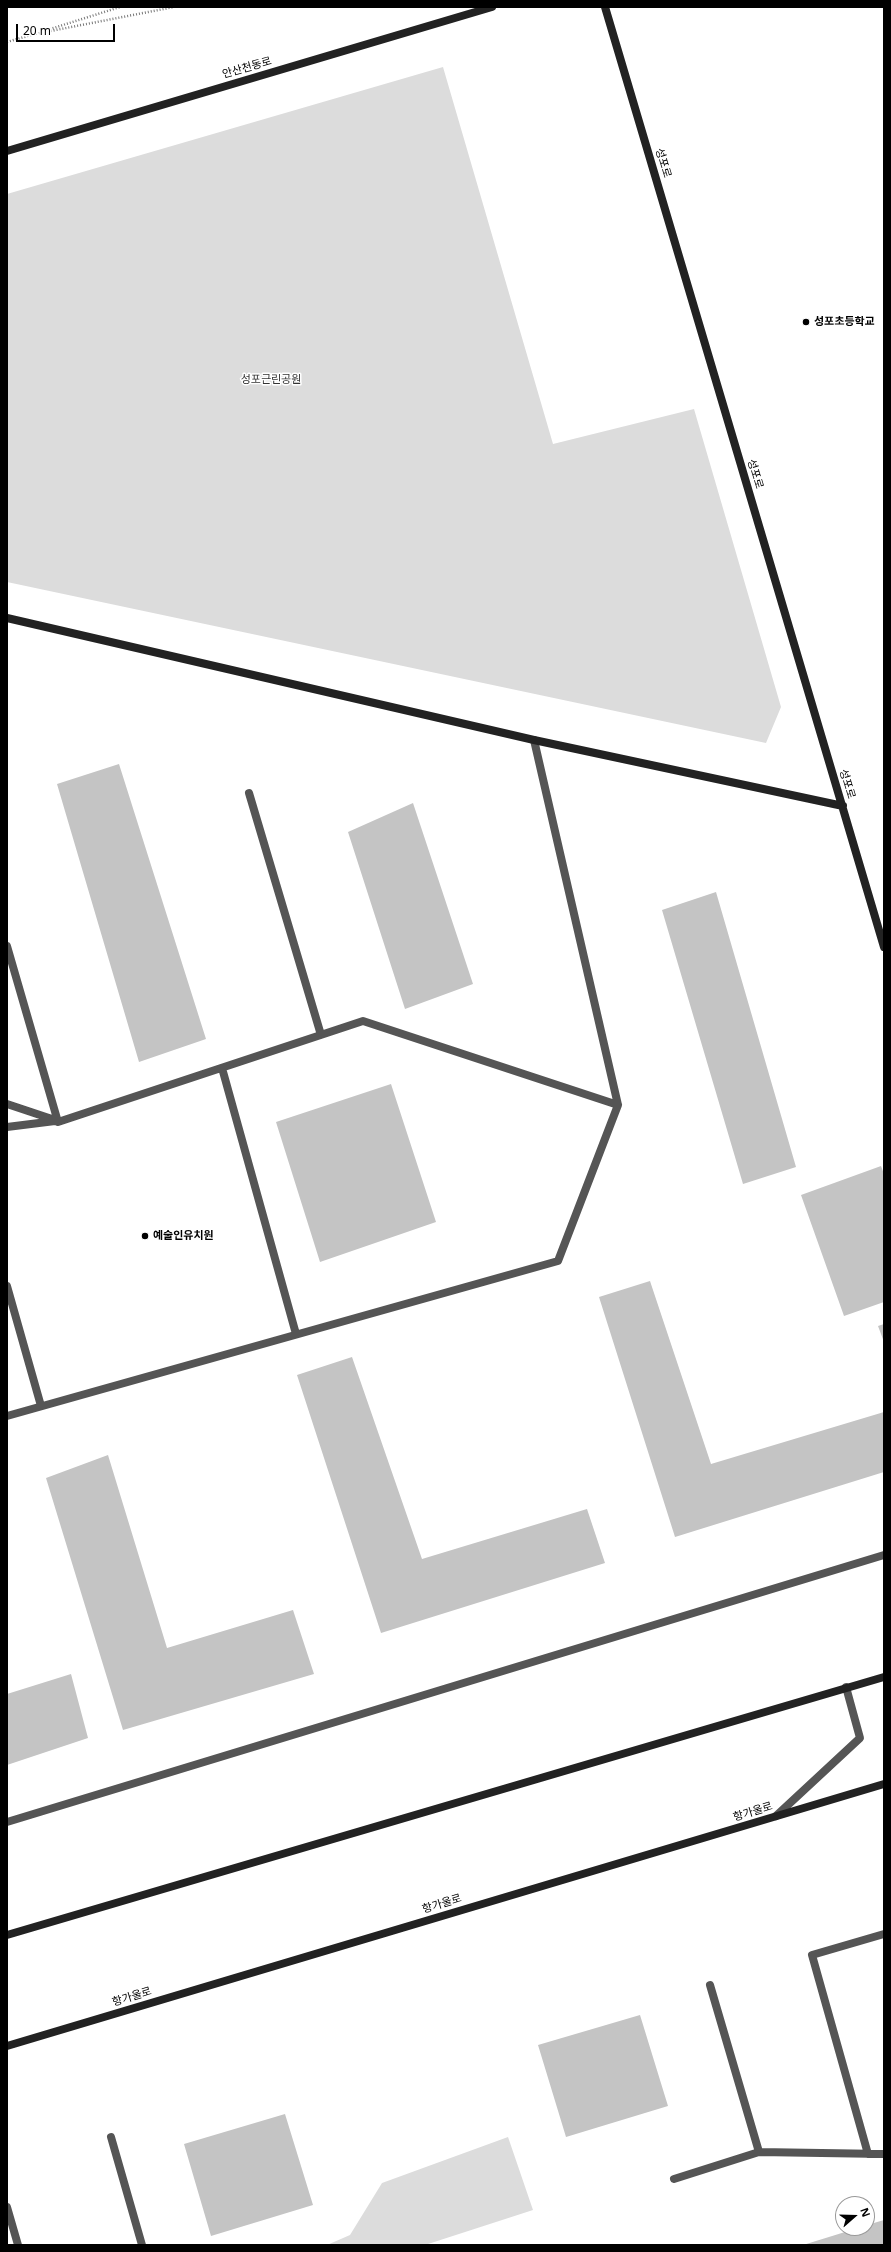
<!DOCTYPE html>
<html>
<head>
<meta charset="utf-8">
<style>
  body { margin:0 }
  #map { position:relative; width:891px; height:2252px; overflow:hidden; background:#fff; font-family:"Noto Sans",sans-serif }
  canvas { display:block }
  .frame { position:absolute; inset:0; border:8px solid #000; pointer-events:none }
  .north { position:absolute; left:835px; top:2196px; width:40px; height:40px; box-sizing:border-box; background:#fff; border:1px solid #999; border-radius:50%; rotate:70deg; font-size:11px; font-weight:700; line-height:16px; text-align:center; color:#000 }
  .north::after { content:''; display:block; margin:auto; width:14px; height:18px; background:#000; clip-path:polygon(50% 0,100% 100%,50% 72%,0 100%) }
  .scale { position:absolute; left:16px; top:24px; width:99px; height:18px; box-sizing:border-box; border:2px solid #000; border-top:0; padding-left:5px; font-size:12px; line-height:14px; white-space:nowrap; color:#000; -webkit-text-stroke:3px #fff; paint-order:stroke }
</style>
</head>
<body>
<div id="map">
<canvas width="891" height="2252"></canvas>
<div class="frame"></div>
<div class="north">N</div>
<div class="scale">20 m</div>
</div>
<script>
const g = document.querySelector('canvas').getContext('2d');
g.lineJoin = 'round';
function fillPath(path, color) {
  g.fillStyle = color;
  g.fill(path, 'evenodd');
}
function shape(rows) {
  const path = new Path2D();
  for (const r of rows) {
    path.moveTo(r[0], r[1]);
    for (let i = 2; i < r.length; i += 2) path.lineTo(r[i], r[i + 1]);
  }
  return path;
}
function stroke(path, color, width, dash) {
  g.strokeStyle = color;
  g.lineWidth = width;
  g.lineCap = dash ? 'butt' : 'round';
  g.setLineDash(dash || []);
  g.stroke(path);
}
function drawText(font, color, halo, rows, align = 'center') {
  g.font = font + ' "Noto Sans","Noto Sans KR",sans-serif';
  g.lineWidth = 3;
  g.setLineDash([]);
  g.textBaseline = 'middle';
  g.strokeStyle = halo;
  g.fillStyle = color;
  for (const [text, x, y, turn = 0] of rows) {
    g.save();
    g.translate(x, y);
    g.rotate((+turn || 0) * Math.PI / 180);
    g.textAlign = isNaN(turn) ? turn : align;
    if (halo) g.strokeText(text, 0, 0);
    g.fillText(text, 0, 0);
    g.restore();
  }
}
fillPath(shape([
  [443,67,553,444,694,409,781,707,766,743,7,582,7,194],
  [508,2137,533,2210,425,2245,327,2245,350,2235,382,2183]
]), '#dcdcdc');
fillPath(shape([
  [119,764,206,1039,139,1062,57,784],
  [413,803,473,984,405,1009,348,832],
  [716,892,796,1167,743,1184,662,910],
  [391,1084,436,1222,320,1262,276,1122],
  [881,1166,884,1174,884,1302,844,1316,801,1195],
  [650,1281,711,1464,884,1412,884,1472,675,1537,599,1297],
  [884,1324,884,1342,878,1326],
  [352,1357,422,1559,587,1509,605,1563,381,1633,297,1375],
  [108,1455,167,1648,293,1610,314,1674,123,1730,46,1478],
  [71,1674,88,1738,7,1765,7,1694],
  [640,2015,668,2106,566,2137,538,2045],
  [285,2114,313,2205,211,2236,184,2144],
  [884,2220,884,2245,803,2245,858,2228,867,2228,867,2225]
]), '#c4c4c4');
stroke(shape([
  [44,31,120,7],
  [30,35,174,7],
  [7,42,31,35]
]), '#777', 2.5, [1, 2]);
stroke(shape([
  [249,793,321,1035],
  [7,946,58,1122,363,1021,618,1105],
  [222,1068,296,1334],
  [7,1104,58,1121],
  [7,1127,55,1121],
  [7,1286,41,1406],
  [7,1416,558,1261,618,1105,534,740],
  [776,1816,860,1738,846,1687],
  [7,1822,884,1555],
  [710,1985,759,2152],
  [111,2137,142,2245],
  [868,2154,812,1955,884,1934],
  [674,2179,759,2152,884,2154],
  [7,2207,18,2245]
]), '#555', 8);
stroke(shape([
  [605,7,884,947],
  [7,151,492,7],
  [7,618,534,740,843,806],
  [7,1935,884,1677],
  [7,2046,884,1784]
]), '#222', 8);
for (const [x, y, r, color] of [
  [806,322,4,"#000"],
  [145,1236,4,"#000"]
]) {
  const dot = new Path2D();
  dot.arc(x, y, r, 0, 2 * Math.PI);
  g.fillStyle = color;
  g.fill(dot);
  stroke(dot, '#fff', 1.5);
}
drawText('11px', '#000', '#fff', [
  ["안산천동로",247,68,-16],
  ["성포로",663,163,73],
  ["성포로",755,474,73],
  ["성포로",847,784,73],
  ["항가울로",753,1812,-17],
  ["항가울로",442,1904,-17],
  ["항가울로",132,1997,-17]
]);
drawText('bold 11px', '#000', '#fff', [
  ["성포초등학교",814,322],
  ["예술인유치원",153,1236]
], 'left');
drawText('11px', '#333', '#fff', [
  ["성포근린공원",271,380]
]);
</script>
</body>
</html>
